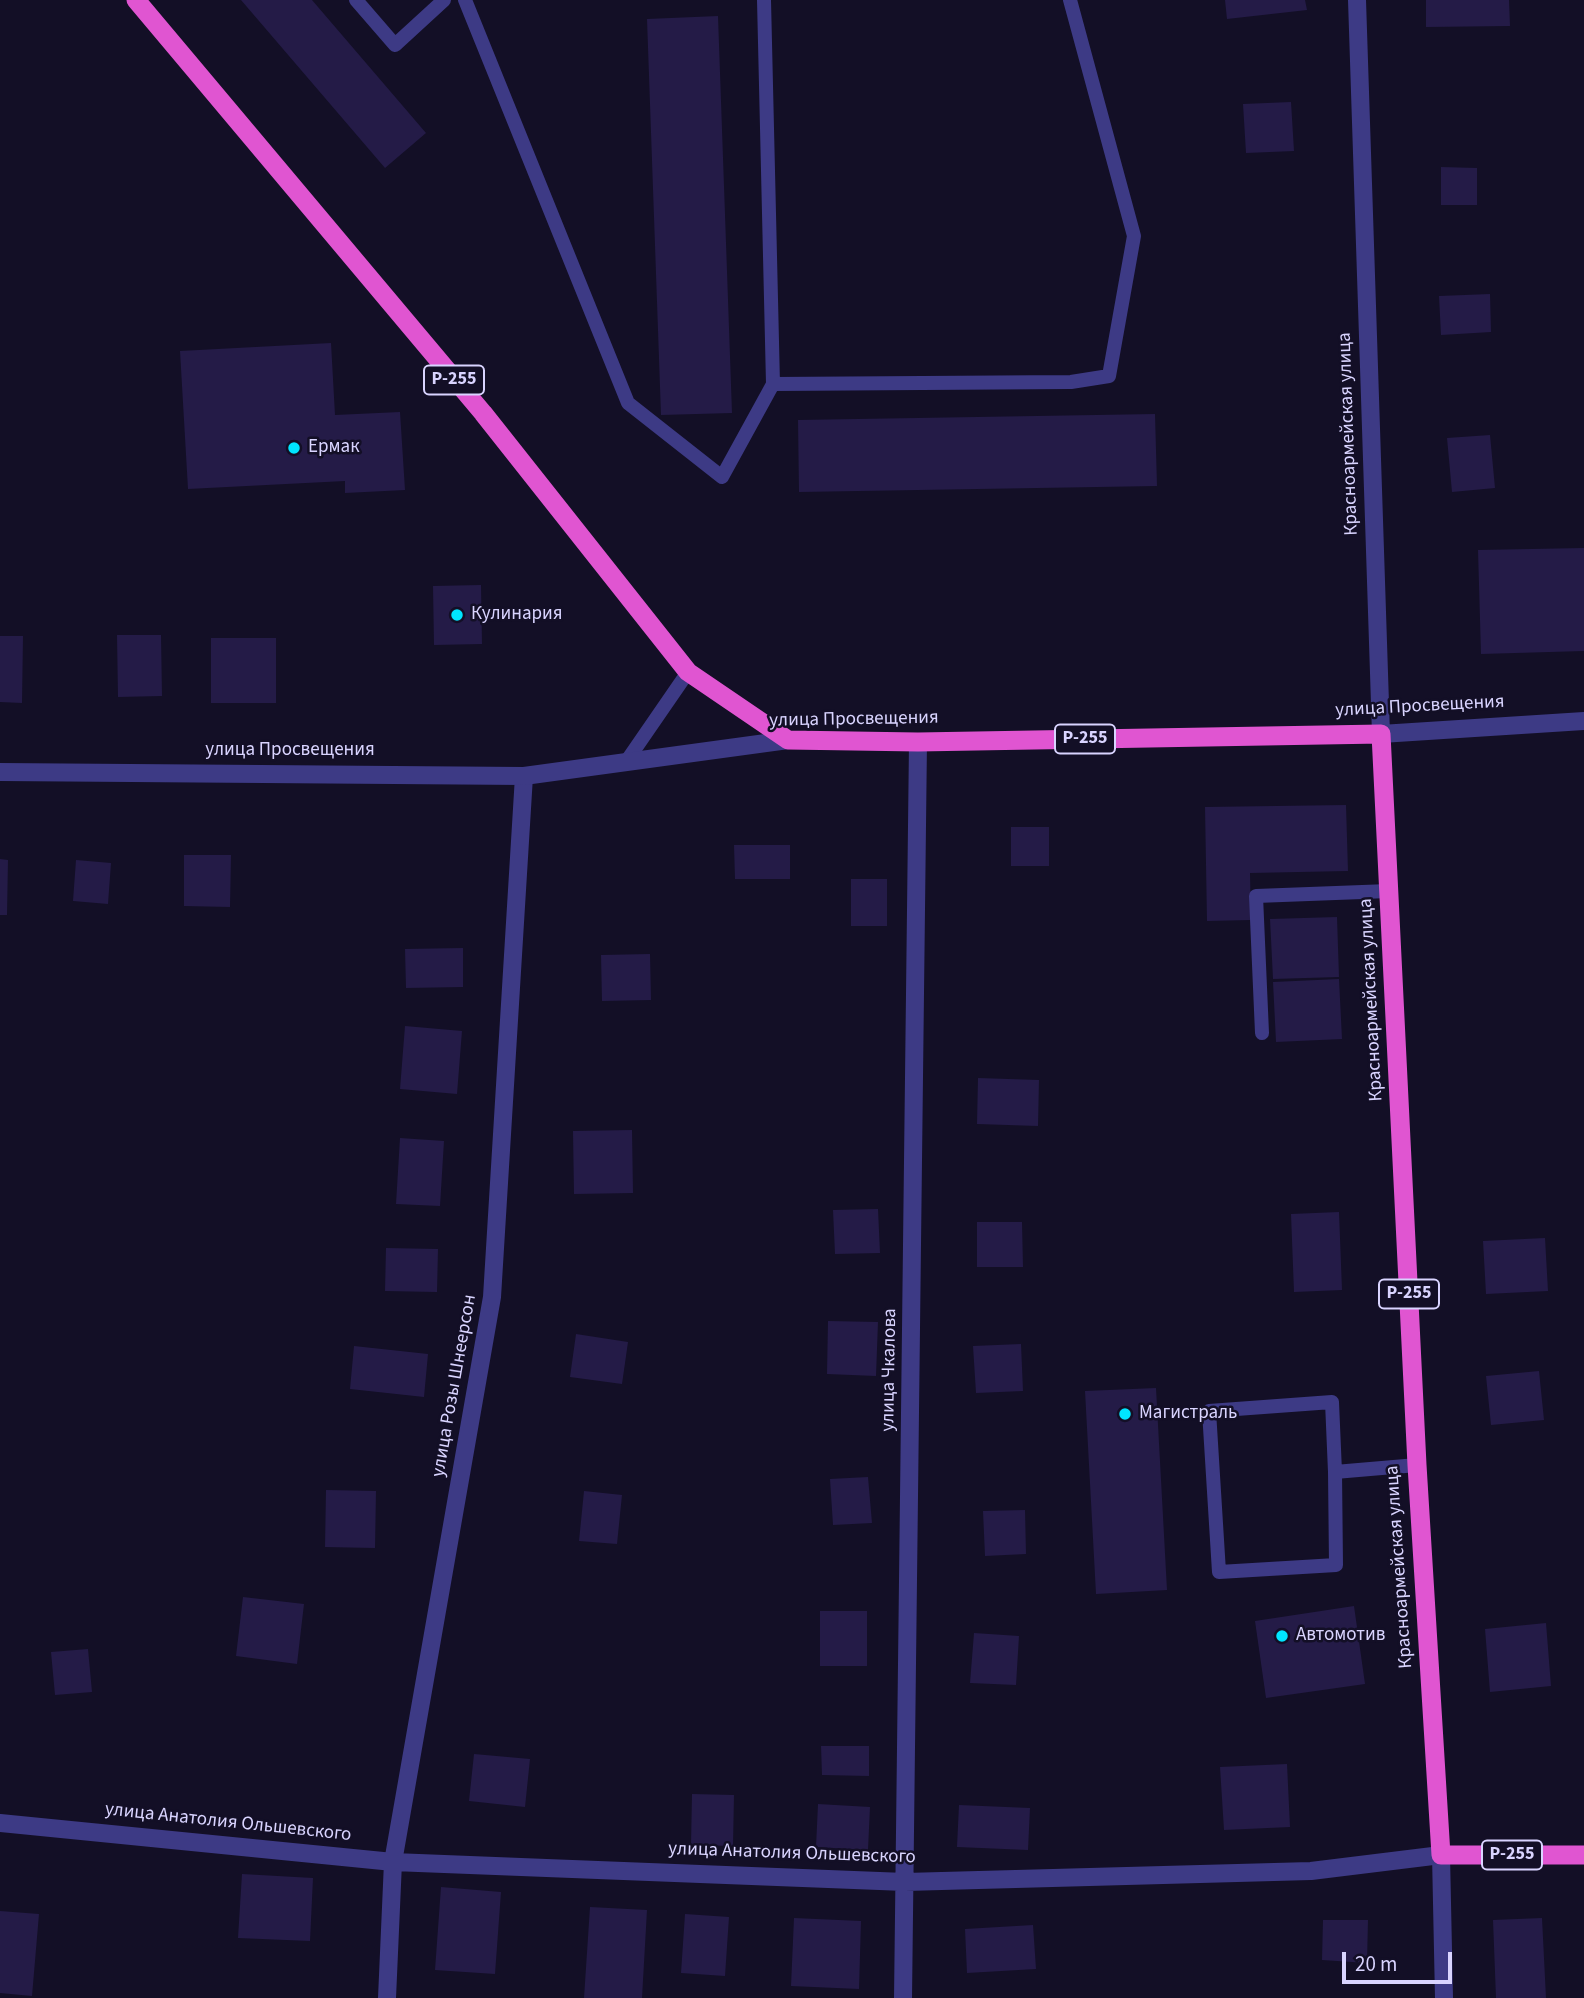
<!DOCTYPE html>
<html>
<head>
<meta charset="utf-8">
<style>
  body { margin:0 }
  #map { position:relative; width:1584px; height:1998px; overflow:hidden; background:#130f26; font-family:"Source Sans 3",sans-serif }
  canvas { display:block }
  .scale { position:absolute; left:1342px; top:1952px; width:110px; height:32px; box-sizing:border-box; border:4px solid #d9d4ff; border-top:0; padding-left:9px; font-size:21px; line-height:24px; white-space:nowrap; color:#d9d4ff; -webkit-text-stroke:5px #130f26; paint-order:stroke }
</style>
</head>
<body>
<div id="map">
<canvas width="1584" height="1998"></canvas>
<div class="scale">20 m</div>
</div>
<script>
const g = document.querySelector('canvas').getContext('2d');
g.lineJoin = 'round';
function fillPath(path, color) {
  g.fillStyle = color;
  g.fill(path, 'evenodd');
}
function shape(rows) {
  const path = new Path2D();
  for (const r of rows) {
    path.moveTo(r[0], r[1]);
    for (let i = 2; i < r.length; i += 2) path.lineTo(r[i], r[i + 1]);
  }
  return path;
}
function stroke(path, color, width, dash) {
  g.strokeStyle = color;
  g.lineWidth = width;
  g.lineCap = dash ? 'butt' : 'round';
  g.setLineDash(dash || []);
  g.stroke(path);
}
function drawText(font, color, halo, rows, align = 'center') {
  g.font = font + ' "Source Sans 3",sans-serif';
  g.lineWidth = 5;
  g.setLineDash([]);
  g.textBaseline = 'middle';
  g.strokeStyle = halo;
  g.fillStyle = color;
  for (const [text, x, y, turn = 0] of rows) {
    g.save();
    g.translate(x, y);
    g.rotate((+turn || 0) * Math.PI / 180);
    g.textAlign = isNaN(turn) ? turn : align;
    if (halo) g.strokeText(text, 0, 0);
    g.fillText(text, 0, 0);
    g.restore();
  }
}
fillPath(shape([
  [241,0,312,0,426,133,385,168],
  [1225,0,1305,0,1307,10,1227,19],
  [1426,0,1509,0,1510,26,1426,27],
  [718,16,732,413,661,415,647,19],
  [1291,102,1294,151,1246,153,1243,104],
  [1441,167,1477,168,1477,205,1441,205],
  [1490,294,1491,332,1441,335,1439,296],
  [331,343,335,415,400,412,405,490,345,493,345,481,188,489,180,351],
  [1155,414,1157,486,799,492,798,420],
  [1490,435,1495,488,1452,492,1447,438],
  [1584,548,1584,651,1481,654,1478,550],
  [481,585,482,644,434,645,433,586],
  [117,635,161,635,162,696,118,697],
  [0,636,23,636,22,703,0,702],
  [211,638,276,638,276,703,211,703],
  [1346,805,1348,871,1250,873,1251,920,1207,921,1205,807],
  [1011,827,1049,827,1049,866,1011,866],
  [734,845,790,845,790,879,735,879],
  [184,855,231,855,230,907,184,906],
  [0,859,8,860,7,915,0,915],
  [76,860,111,863,108,904,73,901],
  [851,879,887,879,887,926,851,926],
  [1337,917,1339,977,1273,979,1270,919],
  [463,948,463,987,406,988,405,949],
  [650,954,651,1000,602,1001,601,955],
  [1339,979,1342,1039,1276,1042,1273,982],
  [405,1026,462,1031,457,1094,400,1089],
  [978,1078,1039,1080,1038,1126,977,1124],
  [632,1130,633,1193,574,1194,573,1131],
  [400,1138,444,1141,440,1206,396,1204],
  [878,1209,880,1253,835,1254,833,1210],
  [1339,1212,1342,1290,1294,1292,1291,1214],
  [977,1222,1022,1222,1023,1267,977,1267],
  [1545,1238,1548,1291,1486,1294,1483,1241],
  [386,1248,438,1249,437,1292,385,1291],
  [828,1321,878,1322,876,1376,827,1374],
  [576,1334,628,1342,622,1384,570,1377],
  [1021,1344,1023,1391,976,1393,973,1346],
  [354,1346,428,1354,424,1397,350,1389],
  [1539,1371,1544,1420,1491,1425,1486,1376],
  [1156,1388,1167,1590,1096,1594,1085,1391],
  [868,1477,872,1523,833,1525,830,1479],
  [326,1490,376,1491,375,1548,325,1547],
  [584,1491,622,1495,617,1544,579,1541],
  [1025,1510,1026,1554,985,1556,983,1511],
  [243,1597,304,1604,297,1664,236,1656],
  [1354,1606,1365,1684,1266,1698,1255,1621],
  [820,1611,867,1611,867,1666,820,1666],
  [1546,1623,1551,1686,1490,1692,1485,1629],
  [974,1633,1019,1636,1016,1685,970,1683],
  [88,1649,92,1692,55,1695,51,1652],
  [821,1746,869,1746,869,1776,822,1775],
  [474,1754,530,1759,525,1807,469,1801],
  [1287,1764,1290,1827,1224,1830,1220,1767],
  [692,1794,734,1795,733,1846,691,1845],
  [818,1804,870,1807,868,1850,816,1847],
  [959,1805,1030,1808,1028,1850,957,1847],
  [242,1874,313,1878,310,1941,238,1938],
  [441,1887,501,1892,495,1974,435,1970],
  [590,1907,647,1910,642,1998,584,1998],
  [0,1911,39,1914,32,1996,0,1993],
  [685,1914,729,1917,725,1976,681,1973],
  [794,1918,861,1921,859,1989,791,1986],
  [1542,1918,1546,1998,1496,1998,1493,1920],
  [1323,1920,1368,1920,1367,1963,1322,1960],
  [1033,1925,1036,1969,967,1973,965,1929]
]), '#241b47');
stroke(shape([
  [356,0,395,45,444,0],
  [465,0,628,403,722,477,773,384],
  [764,0,773,384,1071,382,1109,376,1134,236,1070,0],
  [626,762,688,672],
  [1262,1033,1256,896,1389,891],
  [1335,1472,1336,1565,1219,1572,1209,1411,1332,1402,1335,1472,1417,1465]
]), '#3d3a85', 14);
stroke(shape([
  [1357,0,1381,734,1584,721],
  [0,1823,393,1862,905,1882,1311,1871,1441,1855,1444,1998],
  [387,1998,393,1862,492,1297,524,776],
  [903,1998,918,742]
]), '#3d3a85', 18);
stroke(shape([
  [0,772,524,776,788,740]
]), '#3d3a85', 18);
stroke(shape([
  [136,0,483,413,688,672,788,740,918,742,1381,734,1417,1465,1441,1855,1584,1855]
]), '#e055d1', 19);
for (const [x, y, r, color] of [
  [294,448,7,"#00e5ff"],
  [457,615,7,"#00e5ff"],
  [1125,1414,7,"#00e5ff"],
  [1282,1636,7,"#00e5ff"]
]) {
  const dot = new Path2D();
  dot.arc(x, y, r, 0, 2 * Math.PI);
  g.fillStyle = color;
  g.fill(dot);
  stroke(dot, '#130f26', 2.5);
}
for (const [x, y, w] of [
  [454,380,60],
  [1085,739,60],
  [1409,1294,60],
  [1512,1855,60]
]) {
  const box = new Path2D();
  box.roundRect(x - w / 2, y - 14.5, w, 29, 5);
  g.fillStyle = '#130f26';
  g.fill(box);
  stroke(box, '#d9d4ff', 2);
}
drawText('bold 18px', '#d9d4ff', null, [
  ["Р-255",454,380],
  ["Р-255",1085,739],
  ["Р-255",1409,1294],
  ["Р-255",1512,1855]
]);
drawText('19px', '#d9d4ff', '#130f26', [
  ["Красноармейская улица",1349,434,-92],
  ["улица Просвещения",1420,707,-3],
  ["улица Просвещения",854,720,-1],
  ["улица Просвещения",290,751],
  ["Красноармейская улица",1372,1000,-93],
  ["улица Чкалова",890,1370,-89],
  ["улица Розы Шнеерсон",455,1386,-80],
  ["Красноармейская улица",1400,1567,-94],
  ["улица Анатолия Ольшевского",228,1823,6],
  ["улица Анатолия Ольшевского",792,1854,2]
]);
drawText('19px', '#d9d4ff', '#130f26', [
  ["Ермак",308,448],
  ["Кулинария",471,615],
  ["Магистраль",1139,1414],
  ["Автомотив",1296,1636]
], 'left');
</script>
</body>
</html>
